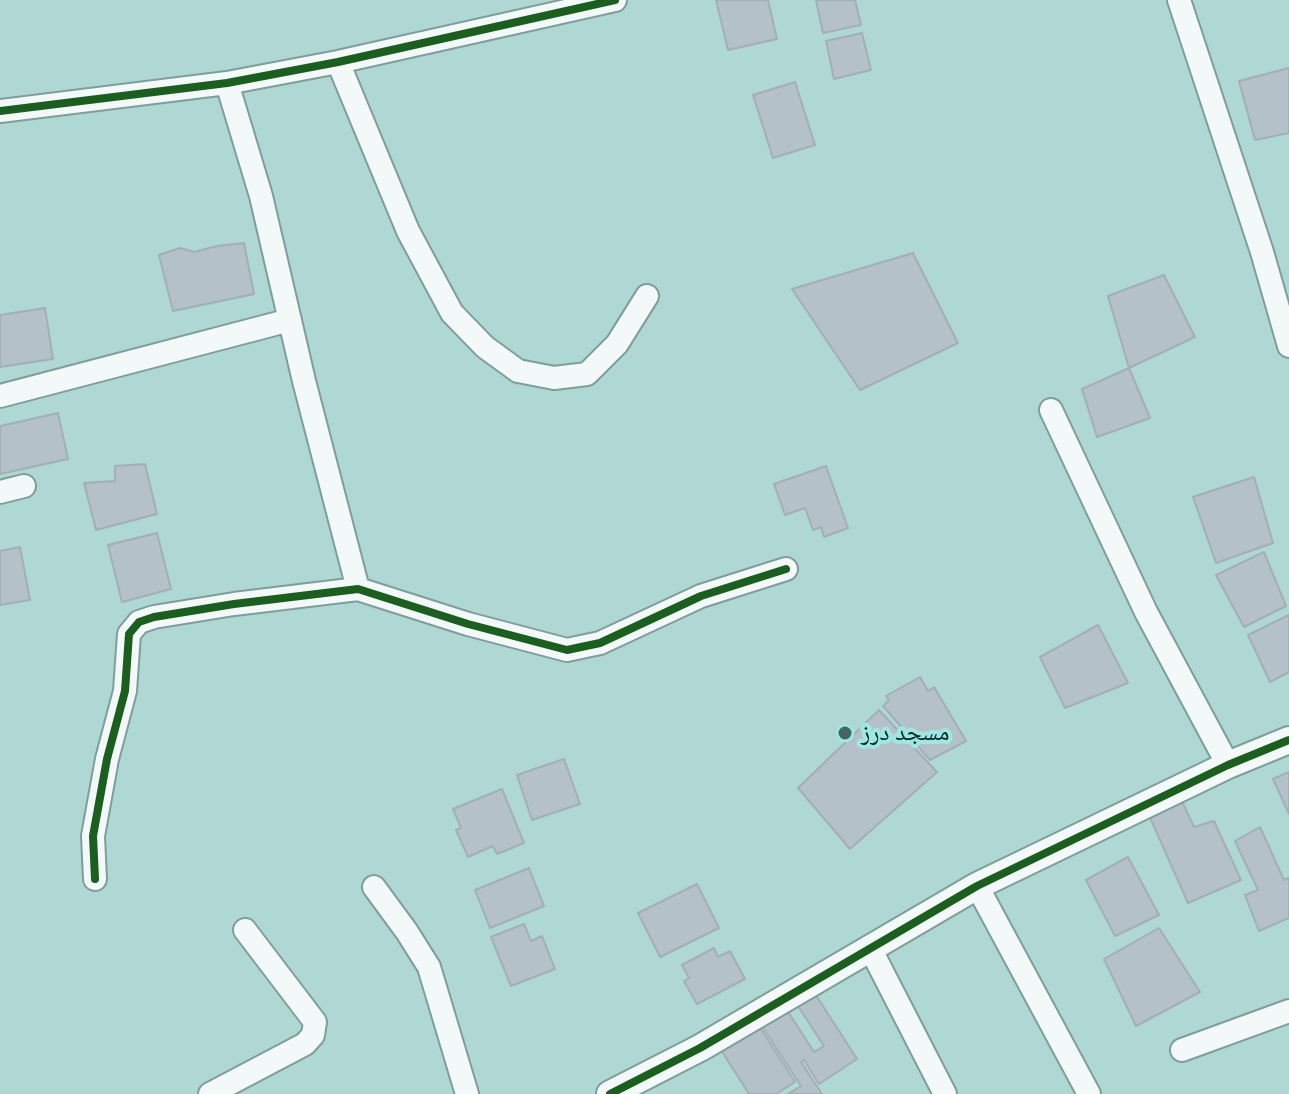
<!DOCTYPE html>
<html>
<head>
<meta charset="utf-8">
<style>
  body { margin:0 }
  canvas { display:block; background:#afd7d3 }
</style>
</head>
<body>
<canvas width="1289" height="1094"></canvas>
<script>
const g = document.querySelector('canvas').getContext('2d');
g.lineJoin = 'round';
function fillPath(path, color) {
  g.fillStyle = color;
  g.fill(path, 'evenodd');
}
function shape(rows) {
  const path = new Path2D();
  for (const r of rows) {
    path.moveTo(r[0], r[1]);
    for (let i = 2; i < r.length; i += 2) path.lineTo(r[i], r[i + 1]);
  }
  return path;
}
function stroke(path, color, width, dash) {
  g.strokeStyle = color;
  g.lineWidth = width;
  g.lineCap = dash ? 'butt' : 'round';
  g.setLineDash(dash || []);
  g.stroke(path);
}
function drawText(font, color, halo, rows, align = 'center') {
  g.font = font + ' Karla,"Noto Naskh Arabic",sans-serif';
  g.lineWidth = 8;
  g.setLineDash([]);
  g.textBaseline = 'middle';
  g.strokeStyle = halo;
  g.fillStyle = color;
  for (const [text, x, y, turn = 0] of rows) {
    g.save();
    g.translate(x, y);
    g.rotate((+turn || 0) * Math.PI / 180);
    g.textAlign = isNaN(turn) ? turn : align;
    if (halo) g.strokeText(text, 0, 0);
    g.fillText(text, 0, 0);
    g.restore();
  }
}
const building = shape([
  [716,0,768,0,777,39,728,50,716,0],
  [816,0,855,0,861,25,823,33,816,0],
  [862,33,871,70,834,79,826,41,862,33],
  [1289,68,1289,133,1255,140,1239,81,1289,68],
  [795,82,815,145,773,158,753,95,795,82],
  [244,243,254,294,173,311,159,255,180,248,194,252,217,246,244,243],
  [913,253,958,343,860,390,792,289,913,253],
  [1164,275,1195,337,1129,368,1108,296,1164,275],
  [45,308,53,359,0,367,0,315,45,308],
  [1129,368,1150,418,1097,437,1082,389,1129,368],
  [58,413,68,459,0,474,0,426,58,413],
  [145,464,157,514,96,530,84,483,115,481,115,466,145,464],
  [826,466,848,528,824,537,821,527,813,530,805,508,785,515,774,484,826,466],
  [1254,477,1273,543,1216,563,1193,497,1254,477],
  [157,533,171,589,122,602,108,545,157,533],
  [20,547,30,600,0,605,0,551,20,547],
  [1264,552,1286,606,1244,627,1216,575,1264,552],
  [1289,615,1289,672,1270,682,1248,635,1289,615],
  [1098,625,1128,683,1065,708,1040,657,1098,625],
  [920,677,928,691,934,687,966,741,930,760,883,706,889,700,886,696,920,677],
  [879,710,937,772,850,849,798,788,879,710],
  [564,759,580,804,532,820,517,775,564,759],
  [1289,772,1289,814,1273,779,1289,772],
  [502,789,524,843,497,854,493,846,468,857,456,830,461,828,453,809,502,789],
  [1181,799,1194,827,1214,821,1241,880,1188,903,1148,813,1181,799],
  [1260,827,1284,880,1289,878,1289,918,1259,931,1245,895,1258,890,1235,841,1260,827],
  [1128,857,1159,915,1115,936,1086,880,1128,857],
  [529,868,544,906,490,928,475,890,529,868],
  [697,884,719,928,660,957,638,913,697,884],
  [524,924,531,941,542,936,555,969,511,986,491,937,524,924],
  [1159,928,1200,992,1136,1026,1104,959,1159,928],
  [714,948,718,957,730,951,745,979,697,1004,684,981,689,978,682,965,714,948],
  [812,989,857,1059,819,1084,804,1060,801,1062,822,1094,788,1094,801,1086,760,1023,785,1007,814,1052,824,1046,794,1000,812,989],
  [759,1026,795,1082,776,1094,749,1094,721,1050,759,1026]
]);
fillPath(building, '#b4c1c9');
stroke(building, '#a2afb6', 2);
const minor = shape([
  [1179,0,1262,252,1289,346],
  [338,62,408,231,452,313,485,347,518,371,554,378,587,374,617,344,647,296],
  [227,83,261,196,304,381,358,589],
  [0,111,227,83,338,62,615,0],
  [0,396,290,320],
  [1051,410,1146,612,1228,765],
  [0,492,24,486],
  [95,879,93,836,107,759,125,691,129,634,139,622,154,617,234,604,358,589,468,624,567,650,600,643,701,596,786,569],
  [977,886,1089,1094],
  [374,887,407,932,429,967,467,1094],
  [870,948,945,1094],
  [1182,1050,1289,1011],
  [210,1094,305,1044,313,1035,315,1022,245,930]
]);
const tertiary = shape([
  [610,1094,700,1048,977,886,1228,765,1289,740]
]);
stroke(minor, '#7f9e9b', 26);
stroke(tertiary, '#7f9e9b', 30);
stroke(minor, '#f3f9f8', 22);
stroke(tertiary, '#f3f9f8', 26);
stroke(shape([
  [0,111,227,83,338,62,615,0],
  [95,879,93,836,107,759,125,691,129,634,139,622,154,617,234,604,358,589,468,624,567,650,600,643,701,596,786,569],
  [610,1094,700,1048,977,886,1228,765,1289,740]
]), '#1b5e20', 8);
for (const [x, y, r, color] of [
  [845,733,8,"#446563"]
]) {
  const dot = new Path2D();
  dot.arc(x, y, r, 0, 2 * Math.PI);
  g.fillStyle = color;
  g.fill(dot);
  stroke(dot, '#9fe7e0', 3);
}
drawText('24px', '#0a2826', '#9fe7e0', [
  ["مسجد درز",861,733]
], 'left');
</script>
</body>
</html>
